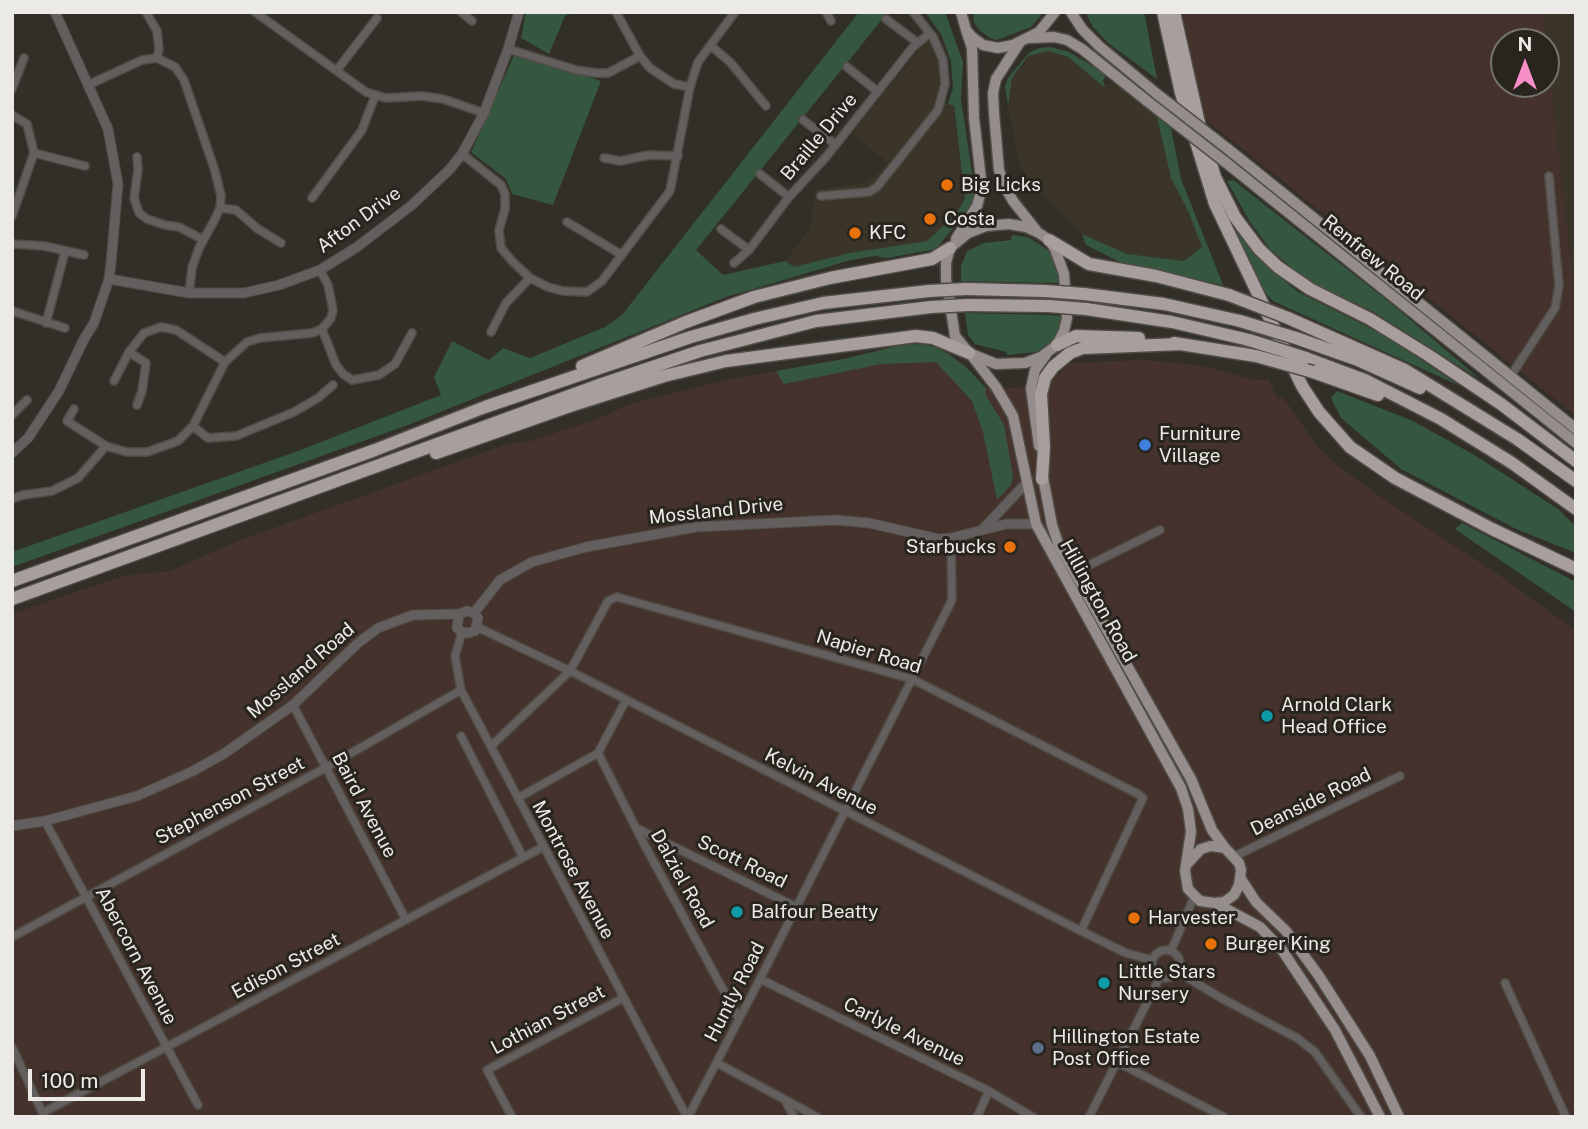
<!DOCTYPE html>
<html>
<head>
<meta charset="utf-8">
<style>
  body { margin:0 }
  #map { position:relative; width:1588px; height:1129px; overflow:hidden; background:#322f29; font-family:"Public Sans",sans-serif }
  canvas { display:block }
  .frame { position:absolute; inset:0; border:14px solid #eceae6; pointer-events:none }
  .north { position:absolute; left:1490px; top:28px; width:70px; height:70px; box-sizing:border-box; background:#28251f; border:2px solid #76746f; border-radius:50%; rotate:0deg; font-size:19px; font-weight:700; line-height:28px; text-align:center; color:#eceae6 }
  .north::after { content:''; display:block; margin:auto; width:24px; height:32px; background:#f98fc9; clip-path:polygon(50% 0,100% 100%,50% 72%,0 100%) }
  .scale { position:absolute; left:28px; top:1069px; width:117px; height:32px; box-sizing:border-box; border:4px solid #eceae6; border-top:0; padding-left:9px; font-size:21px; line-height:24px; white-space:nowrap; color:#eceae6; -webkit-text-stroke:5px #28251f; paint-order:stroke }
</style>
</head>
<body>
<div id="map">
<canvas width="1588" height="1129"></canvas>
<div class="frame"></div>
<div class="north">N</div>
<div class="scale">100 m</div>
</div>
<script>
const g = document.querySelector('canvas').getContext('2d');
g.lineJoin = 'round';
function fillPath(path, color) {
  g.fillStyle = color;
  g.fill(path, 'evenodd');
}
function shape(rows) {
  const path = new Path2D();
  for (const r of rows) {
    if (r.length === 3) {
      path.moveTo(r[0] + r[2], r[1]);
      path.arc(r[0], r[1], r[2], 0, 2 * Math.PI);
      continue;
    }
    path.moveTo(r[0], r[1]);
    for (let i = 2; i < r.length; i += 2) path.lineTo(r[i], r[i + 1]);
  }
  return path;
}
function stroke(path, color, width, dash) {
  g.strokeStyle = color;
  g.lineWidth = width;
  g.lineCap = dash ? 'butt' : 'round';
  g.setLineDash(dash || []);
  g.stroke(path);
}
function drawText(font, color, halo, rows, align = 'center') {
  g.font = font + ' "Public Sans",sans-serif';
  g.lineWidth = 6;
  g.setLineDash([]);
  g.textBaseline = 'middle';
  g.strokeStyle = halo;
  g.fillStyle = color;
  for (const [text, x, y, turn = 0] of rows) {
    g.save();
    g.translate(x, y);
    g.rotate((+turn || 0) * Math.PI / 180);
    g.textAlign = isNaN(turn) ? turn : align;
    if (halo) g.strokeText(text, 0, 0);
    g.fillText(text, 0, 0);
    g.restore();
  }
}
fillPath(shape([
  [1543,12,1576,12,1575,298],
  [926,41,931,43,941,71,937,100,953,106,965,198,957,213,927,241,850,253,793,267,785,261,810,228,816,189,867,183,888,163,852,133],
  [1049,51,1068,57,1103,86,1115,83,1157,117,1171,178,1189,213,1202,247,1184,261,1127,254,1082,234,1037,191,1019,164,1008,106,1012,78,1028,56]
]), '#3b3529');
fillPath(shape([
  [1182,12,1543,12,1576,309,1576,416,1205,119],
  [1504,42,1546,42,1546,84,1504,84],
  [921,344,935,347,947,353,966,367,986,388,1050,387,1052,381,1069,363,1142,360,1199,365,1255,380,1269,379,1277,399,1283,397,1317,446,1336,464,1379,496,1499,575,1576,631,1576,1117,12,1117,12,614,123,576,170,571,240,540,507,444,531,441,589,422,633,403,726,380,844,359,901,345]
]), '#45322c');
fillPath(shape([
  [526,12,573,12,565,16,549,54,521,38],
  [859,12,888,12,696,250,723,275,785,261,794,267,850,253,927,241,957,213,965,198,954,106,948,104,953,88,951,61,941,34,925,12,945,12,963,62,961,99,975,193,972,205,936,249,887,258,875,256,851,260,726,297,408,425,12,567,12,552,298,451,441,395,434,377,452,341,489,360,503,348,530,358,605,327,622,315],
  [973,12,1044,12,1031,27,997,40,990,38,979,30,974,22],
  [1085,12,1144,12,1157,79,1108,43,1093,27],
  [1050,47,1069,52,1106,74,1103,81,1105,86,1103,86,1068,57,1049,51,1028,56,1012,78,1008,106,1005,86,1008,78,1029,53,1039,48],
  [515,53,601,81,553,205,512,194,506,179,471,152],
  [1157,117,1171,128,1181,179,1223,285,1126,265,1086,245,1082,234,1127,254,1184,261,1202,247,1189,213,1171,178],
  [1233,180,1393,305,1481,380,1372,311,1321,287,1297,272,1271,250,1250,222,1227,181],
  [1228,215,1251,246,1275,273,1298,292,1386,336,1460,386,1273,301,1261,288],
  [1012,235,1028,237,1052,253,1060,283,961,281,961,266,967,251,984,243,1011,240],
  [965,313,1049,315,1063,316,1057,337,1047,346,1037,352,1007,355,1006,352,975,344,968,335],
  [921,344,935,347,947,353,966,367,986,388,985,394,1004,425,1013,476,1011,485,997,500,983,432,972,401,936,362,881,364,784,384,776,371,844,359,901,345],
  [1337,391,1413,421,1476,456,1558,509,1576,527,1576,553,1516,529,1401,469,1341,418,1331,398],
  [1462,523,1576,582,1576,612,1455,529]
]), '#355740');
const minor = shape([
  [146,12,157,31,159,49,157,58],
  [255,12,366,92,386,98,422,96,443,99,484,113],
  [461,12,472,21],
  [616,12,640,56,650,68,674,84,690,87],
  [826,12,831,21],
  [886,19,918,43],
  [711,46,730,62,766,106],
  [508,49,576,70,596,73,608,73,640,56],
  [847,67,877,91],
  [337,70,377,18],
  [88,85,142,60,157,58,175,67,184,80,215,171,221,196,220,208,215,219,199,248,192,268,189,293],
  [12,89,24,58],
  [12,115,27,124,34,153,12,216],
  [803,120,835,144],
  [34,153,85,166],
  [462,154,501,185,505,194,505,209,499,230,501,248,513,262,530,278,548,287,563,291,587,292,602,281,670,191,690,87,698,62,735,12],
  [137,157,138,170,134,198,139,213,147,219,165,225,179,227,202,239],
  [604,158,620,161,649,155,678,156],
  [760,174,789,197],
  [821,196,869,192,877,187,938,110,945,84,943,60,933,37,913,12],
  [312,198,362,130,375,96],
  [220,208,236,210,258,229,281,243],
  [567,222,622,255],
  [721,229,749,250],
  [12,244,44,246,84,255],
  [734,263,749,250,789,197,826,157,913,47,930,33],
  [12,311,65,328],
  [46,323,65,252],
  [322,329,336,365,343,374,352,380,379,375,395,364,412,333],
  [491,332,506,303,530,278],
  [129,352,146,363,142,391,137,405],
  [1510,377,1555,308,1559,286,1549,176],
  [114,381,129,352,144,333,161,327,176,330,225,362],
  [74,409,67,421,106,446,127,452,147,452,178,441,193,426,225,362,247,342,260,338,312,333,322,329,331,318,333,310,328,285,320,270],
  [12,415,27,400],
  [193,426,208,438,236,436,294,412,318,398,333,385],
  [12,499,23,495,52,491,78,478,106,446],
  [1075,572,1160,530],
  [477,627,570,671,1081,931,1126,953,1152,960],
  [462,632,455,656,461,690,687,1117],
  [293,705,406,920],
  [461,736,523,857],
  [491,746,570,671,608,601,617,597,912,679,1138,794,1143,798,1081,931],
  [598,753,644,844,739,1019],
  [518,798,598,753,626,700],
  [45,821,198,1105],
  [636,828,796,907],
  [1235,856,1400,776],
  [12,937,327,767,461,690],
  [1166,964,14],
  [1171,951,1194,897],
  [1178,972,1221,998,1297,1038,1315,1052,1361,1117],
  [760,979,989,1091,1033,1117],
  [1505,983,1566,1117],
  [12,1047,44,1116],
  [1117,1062,1224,1117],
  [717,1063,817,1117],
  [786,1102,794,1117],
  [44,1112,543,847],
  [512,1117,487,1070,623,998],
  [688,1117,760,979,952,600,951,538],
  [977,1117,989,1091],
  [1089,1117,1160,977]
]);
const tertiary = shape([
  [109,279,189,293,244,293,279,285,320,270,357,247,412,205,450,169,462,154,484,113,508,49,519,12],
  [12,453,28,438,59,391,84,339,94,323,109,279,111,263,118,184,108,129,55,12],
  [982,530,1027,482],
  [474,613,500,580,532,562,586,547,696,527,835,520,869,523,939,539,951,538,1006,524,1036,524],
  [12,826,45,821,137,796,193,771,225,753,293,705,358,643,378,628,413,615,459,614,467,611,474,613,478,618,475,631,468,633,462,632,457,628,459,614]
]);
const primary = shape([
  [961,12,966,30,972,37,983,45,998,48,1013,45,1039,32,1055,12],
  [1071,12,1082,29,1099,46,1157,94],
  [1030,38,1054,37,1067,40,1082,49,1147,101],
  [1020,42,996,79,993,93,994,113,999,170,1004,185,1013,201,1036,230],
  [1228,149,1576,429],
  [1224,161,1576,443],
  [1009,224,1026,227,1039,233,1049,240,1055,249,1064,274,1067,318,1064,331,1057,345,1041,357,1025,363,996,364,969,353,955,336,946,279,946,263,950,248,968,233,986,226,1009,224],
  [956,239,977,206,982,188,974,118,972,48,966,30],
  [972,356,996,387,1013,416,1036,524,1181,788,1188,809,1191,832,1185,871,1188,889,1200,901,1215,903,1224,902,1234,895,1239,885,1241,870,1239,863,1225,848,1211,846,1201,849,1187,864],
  [1039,446,1031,388,1035,370,1047,353],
  [1042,472,1052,525,1058,543,1191,779,1212,830,1225,848],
  [1241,879,1256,902,1286,931,1319,976,1370,1056,1399,1117],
  [1215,903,1260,927,1282,950,1335,1030,1380,1117]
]);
const motorway = shape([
  [1163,12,1181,93,1215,204,1302,386,1319,412,1350,447,1395,478,1492,529,1576,569],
  [1174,12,1199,123,1215,177,1235,217,1259,249,1278,267,1310,289,1370,319,1428,355,1501,404,1576,461],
  [1049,240,1089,264,1156,276,1229,295],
  [966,289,1045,291],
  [1084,294,1164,304,1240,321],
  [968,305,1048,306],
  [1086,309,1172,322,1249,340],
  [1288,318,1405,370,1517,439,1576,481],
  [1296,338,1358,360,1420,388],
  [1174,343,1256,356],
  [1057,345,1076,336,1139,338],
  [1306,358,1365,380,1441,419,1512,463,1576,509],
  [582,366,686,322,754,297,830,278,932,259,950,248],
  [1313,372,1378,395],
  [436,453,570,406,664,376,726,361,916,336,933,338,969,353],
  [1042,479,1044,447,1041,394,1045,378,1053,367,1070,353,1083,348,1181,344],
  [12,581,375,450,485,407,691,337,754,319,823,303,929,291],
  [12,599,602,384,700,351,816,321,931,307]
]);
stroke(minor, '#504d47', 10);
stroke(tertiary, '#504d47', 11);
stroke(primary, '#504d47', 13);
stroke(motorway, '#504d47', 15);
stroke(minor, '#635f5e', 7);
stroke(tertiary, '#635f5e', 9);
stroke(primary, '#958d8c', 10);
stroke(motorway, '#a89e9d', 12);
const primaryBridge = shape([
  [1157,94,1228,149],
  [1147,101,1224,161]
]);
const motorwayBridge = shape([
  [929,291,966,289],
  [1045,291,1084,294],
  [1229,295,1288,318],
  [1048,306,1086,309],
  [931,307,968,305],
  [1240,321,1296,338],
  [1249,340,1306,358],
  [1256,356,1313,372]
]);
stroke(primaryBridge, '#504d47', 13, []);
stroke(motorwayBridge, '#504d47', 15, []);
stroke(primaryBridge, '#958d8c', 10);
stroke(motorwayBridge, '#a89e9d', 12);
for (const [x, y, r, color] of [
  [947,185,7,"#e8710a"],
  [930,219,7,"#e8710a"],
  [855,233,7,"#e8710a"],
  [1145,445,7,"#3f7fe0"],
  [1010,547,7,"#e8710a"],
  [1267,716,7,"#0f9aa8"],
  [737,912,7,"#0f9aa8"],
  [1134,918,7,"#e8710a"],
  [1211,944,7,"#e8710a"],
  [1104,983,7,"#0f9aa8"],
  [1038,1048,7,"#5c6f8a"]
]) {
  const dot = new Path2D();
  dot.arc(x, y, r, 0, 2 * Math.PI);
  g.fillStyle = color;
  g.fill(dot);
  stroke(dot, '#28251f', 2.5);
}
drawText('19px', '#eceae6', '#28251f', [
  ["Braille Drive",819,137,-50],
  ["Afton Drive",359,220,-36],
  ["Renfrew Road",1373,258,39],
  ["Mossland Drive",716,511,-6],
  ["Hillington Road",1098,601,61],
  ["Napier Road",869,652,17],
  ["Mossland Road",301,671,-41],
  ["Kelvin Avenue",821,782,27],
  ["Stephenson Street",230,801,-28],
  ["Deanside Road",1311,802,-26],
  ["Baird Avenue",364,805,62],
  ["Scott Road",742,862,26],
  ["Montrose Avenue",573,870,62],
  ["Dalziel Road",682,879,61],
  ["Abercorn Avenue",136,956,62],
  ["Edison Street",286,966,-28],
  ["Huntly Road",735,992,-63],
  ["Lothian Street",548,1020,-28],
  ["Carlyle Avenue",904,1032,26]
]);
drawText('19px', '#eceae6', '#28251f', [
  ["Big Licks",961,185],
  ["Costa",944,219],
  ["KFC",869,233],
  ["Furniture",1159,434],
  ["Village",1159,456],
  ["Starbucks",996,547,"right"],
  ["Arnold Clark",1281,705],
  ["Head Office",1281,727],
  ["Balfour Beatty",751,912],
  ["Harvester",1148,918],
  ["Burger King",1225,944],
  ["Little Stars",1118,972],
  ["Nursery",1118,994],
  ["Hillington Estate",1052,1037],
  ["Post Office",1052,1059]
], 'left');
</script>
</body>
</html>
